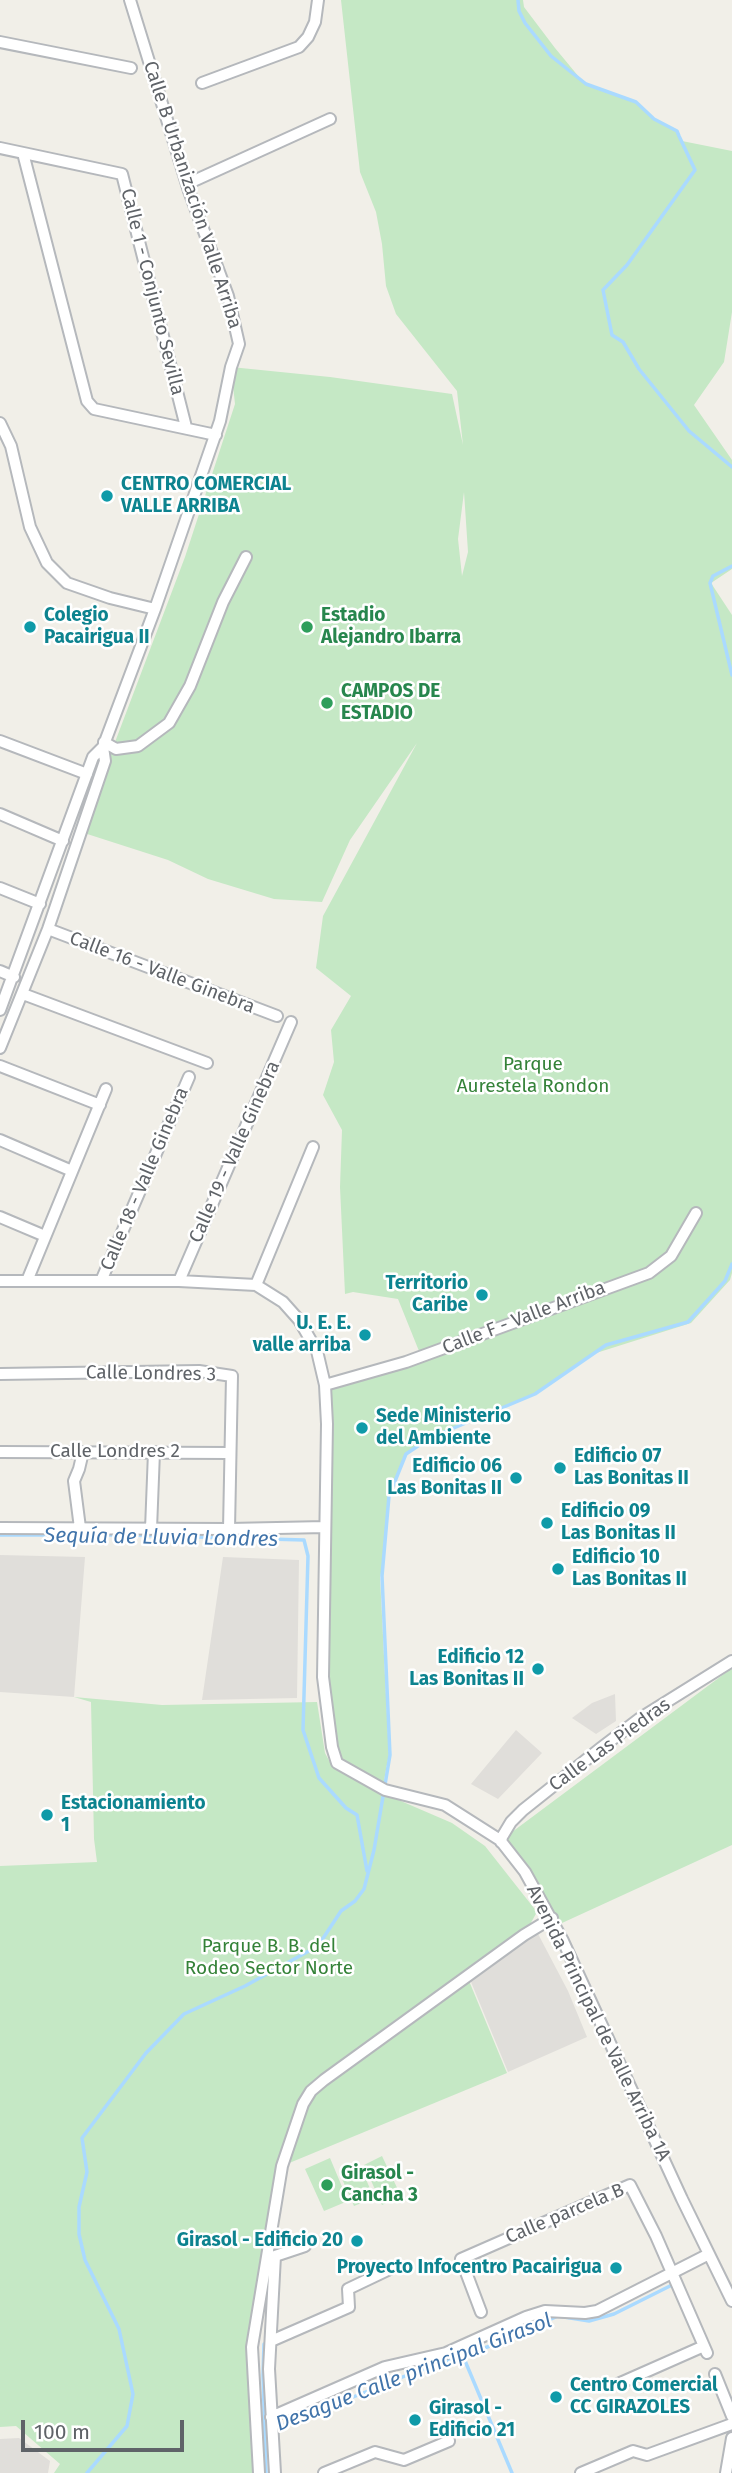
<!DOCTYPE html>
<html>
<head>
<meta charset="utf-8">
<style>
  body { margin:0 }
  #map { position:relative; width:732px; height:2473px; overflow:hidden; background:#f1efe8; font-family:"Fira Sans",sans-serif }
  canvas { display:block }
  .scale { position:absolute; left:21px; top:2420px; width:163px; height:32px; box-sizing:border-box; border:4px solid #5f6368; border-top:0; padding-left:9px; font-size:21px; line-height:24px; white-space:nowrap; color:#5f6368; -webkit-text-stroke:5px #fff; paint-order:stroke }
</style>
</head>
<body>
<div id="map">
<canvas width="732" height="2473"></canvas>
<div class="scale">100 m</div>
</div>
<script>
const g = document.querySelector('canvas').getContext('2d');
g.lineJoin = 'round';
function fillPath(path, color) {
  g.fillStyle = color;
  g.fill(path, 'evenodd');
}
function shape(rows) {
  const path = new Path2D();
  for (const r of rows) {
    path.moveTo(r[0], r[1]);
    for (let i = 2; i < r.length; i += 2) path.lineTo(r[i], r[i + 1]);
  }
  return path;
}
function stroke(path, color, width, dash) {
  g.strokeStyle = color;
  g.lineWidth = width;
  g.lineCap = dash ? 'butt' : 'round';
  g.setLineDash(dash || []);
  g.stroke(path);
}
function drawText(font, color, halo, rows, align = 'center') {
  g.font = font + ' "Fira Sans",sans-serif';
  g.lineWidth = 5;
  g.setLineDash([]);
  g.textBaseline = 'middle';
  g.strokeStyle = halo;
  g.fillStyle = color;
  for (const [text, x, y, turn = 0] of rows) {
    g.save();
    g.translate(x, y);
    g.rotate((+turn || 0) * Math.PI / 180);
    g.textAlign = isNaN(turn) ? turn : align;
    if (halo) g.strokeText(text, 0, 0);
    g.fillText(text, 0, 0);
    g.restore();
  }
}
fillPath(shape([
  [0,1555,85,1557,74,1697,0,1692],
  [223,1557,299,1560,297,1698,202,1700],
  [615,1694,616,1721,596,1734,572,1718,592,1703],
  [516,1730,542,1753,498,1799,471,1784],
  [536,1930,568,1991,587,2037,508,2072,469,1977],
  [19,2438,50,2461,48,2473,0,2473,0,2439]
]), '#e0deda');
fillPath(shape([
  [341,0,523,0,524,7,555,48,584,83,636,102,654,119,677,131,682,141,732,151,732,312,724,362,694,405,732,460,732,569,711,583,732,615,732,1273,730,1280,691,1323,593,1354,535,1394,429,1437,405,1454,388,1496,384,1561,380,1577,389,1754,383,1786,338,1761,325,1654,330,1388,421,1356,398,1299,353,1292,345,1294,340,1187,342,1130,323,1095,334,1062,331,1030,351,996,316,968,323,916,417,743,350,840,322,902,274,899,208,879,168,860,81,832,185,557,235,404,231,367,330,377,452,394,463,445,457,391,396,314,386,286,382,244,376,212,360,172],
  [464,492,468,552,462,576,458,539],
  [732,1668,732,1845,562,1923,504,1838],
  [74,1697,162,1705,317,1702,325,1753,332,1766,380,1792,452,1823,485,1846,537,1912,524,1935,467,1976,507,2073,282,2166,268,2242,257,2355,259,2473,54,2473,60,2464,16,2426,0,2427,0,1866,97,1862,94,1839,91,1702],
  [382,2156,401,2196,382,2205,364,2165],
  [330,2158,348,2201,324,2211,305,2169],
  [359,2163,374,2198,354,2206,339,2172]
]), '#c5e8c5');
stroke(shape([
  [518,0,519,11,525,23,551,56,586,84,636,102,654,119,677,131,679,136,695,170,627,265,603,290,612,335,623,342,639,369,689,431,732,467],
  [732,566,713,576,710,583,732,675],
  [0,1535,128,1535,304,1540,308,1556,303,1730,319,1778,346,1808,357,1815,367,1871],
  [264,2344,263,2375,266,2473],
  [463,2356,512,2473],
  [265,2430,279,2427,405,2376,490,2346,558,2316,589,2321,614,2314,672,2285],
  [87,2473,127,2426,133,2394,119,2329,85,2260,79,2234,79,2207,87,2172,82,2138,146,2053,184,2014,245,1986,318,1946,341,1911,355,1901,364,1889,374,1850,390,1755,382,1576,389,1496,406,1454,430,1438,535,1394,606,1345,688,1322,725,1281,732,1264]
]), '#aadaff', 3.5);
const minor = shape([
  [0,42,131,68],
  [202,83,299,47,308,37,315,22,318,0],
  [0,148,122,174,186,427],
  [23,153,87,401,94,409,216,435],
  [187,184,330,119],
  [0,423,11,446,30,527,47,563,67,583,110,598,155,609],
  [0,741,87,774],
  [104,742,116,749,138,746,169,723,190,686,223,602,246,557],
  [0,814,63,841],
  [0,888,40,904],
  [48,929,277,1016],
  [0,971,14,977],
  [23,994,207,1063],
  [0,1010,93,757,103,747,155,609,220,421,231,367,239,344,228,296,189,191,130,0],
  [0,1048,48,929,105,761,103,747],
  [0,1066,100,1105],
  [0,1140,72,1171],
  [0,1217,45,1236],
  [0,1281,179,1281,256,1285,283,1302,299,1320,317,1351,325,1385,327,1424,323,1677,332,1747,337,1763,385,1790,445,1805,500,1840,525,1872,563,1941,682,2199,732,2301],
  [27,1281,106,1089],
  [101,1281,189,1077],
  [179,1281,291,1022],
  [256,1285,313,1147],
  [0,1374,199,1371,232,1376,229,1529],
  [325,1385,406,1362,649,1273,671,1256,696,1213],
  [0,1452,230,1453],
  [0,1528,229,1529,325,1527],
  [80,1528,74,1481,79,1469,83,1452],
  [151,1529,154,1452],
  [501,1842,502,1837,511,1822,523,1810,601,1748,639,1719,732,1661],
  [481,2312,461,2259,630,2185,656,2236,707,2353],
  [271,2341,349,2307,348,2289,392,2268],
  [715,2374,732,2416],
  [618,2384,704,2346],
  [271,2417,385,2367,446,2353,526,2317,545,2311,585,2313,597,2311,709,2254],
  [259,2473,252,2347,282,2166,303,2104,311,2091,324,2080,524,1935,552,1918],
  [275,2473,269,2369,275,2256,305,2246],
  [324,2473,375,2452,404,2460,449,2441],
  [581,2473,633,2451,647,2455,732,2424],
  [726,2473,732,2438]
]);
stroke(minor, '#b5b8bc', 14);
stroke(minor, '#fff', 10);
for (const [x, y, r, color] of [
  [107,496,7,"#0f9aa8"],
  [30,627,7,"#0f9aa8"],
  [307,627,7,"#2e9e5b"],
  [327,703,7,"#2e9e5b"],
  [482,1295,7,"#0f9aa8"],
  [365,1335,7,"#0f9aa8"],
  [362,1428,7,"#0f9aa8"],
  [560,1468,7,"#0f9aa8"],
  [516,1478,7,"#0f9aa8"],
  [547,1523,7,"#0f9aa8"],
  [558,1569,7,"#0f9aa8"],
  [538,1669,7,"#0f9aa8"],
  [47,1815,7,"#0f9aa8"],
  [327,2185,7,"#2e9e5b"],
  [357,2241,7,"#0f9aa8"],
  [616,2268,7,"#0f9aa8"],
  [556,2397,7,"#0f9aa8"],
  [415,2420,7,"#0f9aa8"]
]) {
  const dot = new Path2D();
  dot.arc(x, y, r, 0, 2 * Math.PI);
  g.fillStyle = color;
  g.fill(dot);
  stroke(dot, '#fff', 2.5);
}
drawText('19px', '#5f6368', '#fff', [
  ["Calle B Urbanización Valle Arriba",192,195,72],
  ["Calle 1 - Conjunto Sevilla",152,292,76],
  ["Calle 16 - Valle Ginebra",162,973,21],
  ["Calle 19 - Valle Ginebra",235,1152,-66],
  ["Calle 18 - Valle Ginebra",145,1179,-67],
  ["Calle F - Valle Arriba",524,1318,-21],
  ["Calle Londres 3",151,1374,1],
  ["Calle Londres 2",115,1452],
  ["Calle Las Piedras",610,1745,-36],
  ["Avenida Principal de Valle Arriba 1A",598,2023,64],
  ["Calle parcela B",565,2214,-23]
]);
drawText('bold 19px', '#0d838f', '#fff', [
  ["CENTRO COMERCIAL",121,485],
  ["VALLE ARRIBA",121,507],
  ["Colegio",44,616],
  ["Pacairigua II",44,638],
  ["Territorio",468,1284,"right"],
  ["Caribe",468,1306,"right"],
  ["U. E. E.",351,1324,"right"],
  ["valle arriba",351,1346,"right"],
  ["Sede Ministerio",376,1417],
  ["del Ambiente",376,1439],
  ["Edificio 07",574,1457],
  ["Las Bonitas II",574,1479],
  ["Edificio 06",502,1467,"right"],
  ["Las Bonitas II",502,1489,"right"],
  ["Edificio 09",561,1512],
  ["Las Bonitas II",561,1534],
  ["Edificio 10",572,1558],
  ["Las Bonitas II",572,1580],
  ["Edificio 12",524,1658,"right"],
  ["Las Bonitas II",524,1680,"right"],
  ["Estacionamiento",61,1804],
  ["1",61,1826],
  ["Girasol - Edificio 20",343,2241,"right"],
  ["Proyecto Infocentro Pacairigua",602,2268,"right"],
  ["Centro Comercial",570,2386],
  ["CC GIRAZOLES",570,2408],
  ["Girasol -",429,2409],
  ["Edificio 21",429,2431]
], 'left');
drawText('bold 19px', '#27864d', '#fff', [
  ["Estadio",321,616],
  ["Alejandro Ibarra",321,638],
  ["CAMPOS DE",341,692],
  ["ESTADIO",341,714],
  ["Girasol -",341,2174],
  ["Cancha 3",341,2196]
], 'left');
drawText('19px', '#348238', '#fff', [
  ["Parque",533,1065],
  ["Aurestela Rondon",533,1087],
  ["Parque B. B. del",269,1947],
  ["Rodeo Sector Norte",269,1969]
]);
drawText('italic 21px', '#4174aa', '#fff', [
  ["Sequía de Lluvia Londres",161,1538,1],
  ["Desague Calle principal Girasol",414,2373,-21]
]);
</script>
</body>
</html>
